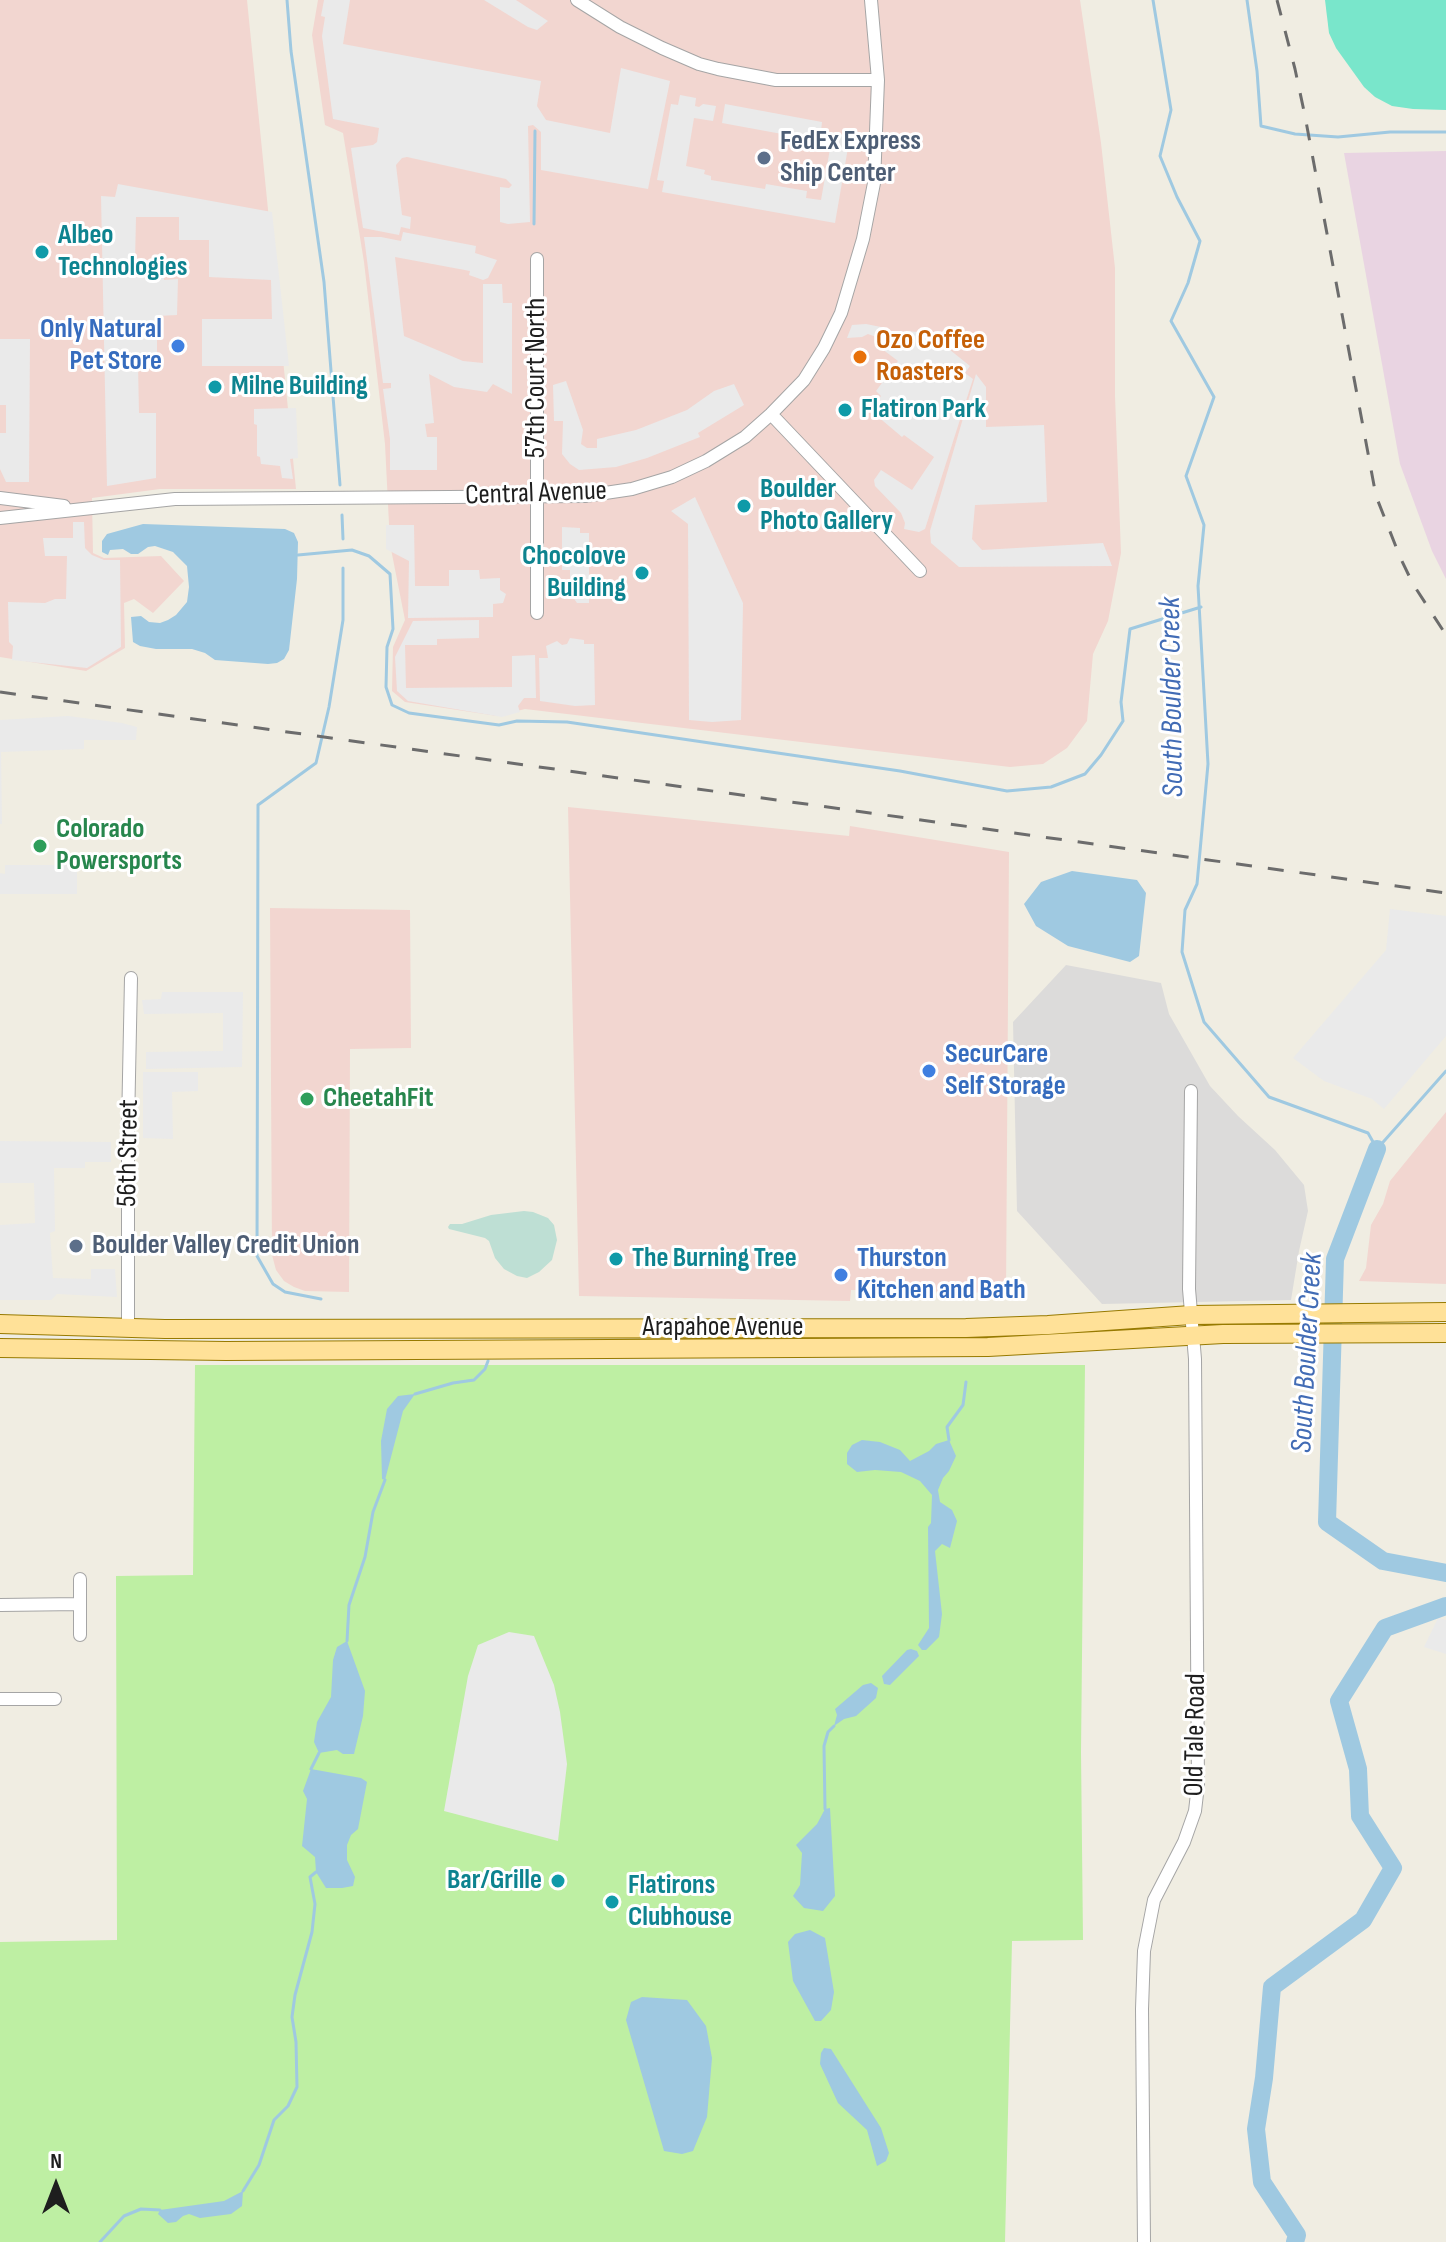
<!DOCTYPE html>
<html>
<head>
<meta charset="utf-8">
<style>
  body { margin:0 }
  #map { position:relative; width:1446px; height:2242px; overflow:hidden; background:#f0ede2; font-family:"Sofia Sans Condensed",sans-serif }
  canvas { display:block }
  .north { position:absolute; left:16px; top:2146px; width:80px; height:80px; -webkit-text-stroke:6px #fff; paint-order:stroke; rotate:0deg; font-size:22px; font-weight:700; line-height:32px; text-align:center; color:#1e1e1e }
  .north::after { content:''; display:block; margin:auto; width:28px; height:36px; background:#1e1e1e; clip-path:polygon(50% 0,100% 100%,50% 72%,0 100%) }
</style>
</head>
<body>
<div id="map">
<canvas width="1446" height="2242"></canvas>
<div class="north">N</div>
</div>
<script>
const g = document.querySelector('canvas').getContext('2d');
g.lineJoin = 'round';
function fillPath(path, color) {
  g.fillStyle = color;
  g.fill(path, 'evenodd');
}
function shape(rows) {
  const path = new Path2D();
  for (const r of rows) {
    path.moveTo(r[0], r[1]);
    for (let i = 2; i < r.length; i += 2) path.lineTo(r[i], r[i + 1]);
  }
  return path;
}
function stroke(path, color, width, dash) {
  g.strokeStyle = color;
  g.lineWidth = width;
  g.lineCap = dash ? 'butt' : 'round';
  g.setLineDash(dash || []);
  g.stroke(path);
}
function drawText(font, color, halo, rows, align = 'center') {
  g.font = font + ' "Sofia Sans Condensed",sans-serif';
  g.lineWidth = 6;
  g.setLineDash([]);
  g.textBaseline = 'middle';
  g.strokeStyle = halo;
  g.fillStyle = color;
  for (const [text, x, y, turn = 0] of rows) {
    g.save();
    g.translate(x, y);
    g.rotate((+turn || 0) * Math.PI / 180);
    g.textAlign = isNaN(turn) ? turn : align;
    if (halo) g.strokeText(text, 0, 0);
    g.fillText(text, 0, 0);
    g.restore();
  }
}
fillPath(shape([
  [1066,965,1161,983,1169,1014,1210,1086,1238,1116,1275,1150,1304,1185,1308,1211,1299,1251,1291,1300,1102,1304,1017,1211,1013,1022]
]), '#dcdbda');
fillPath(shape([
  [0,0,247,0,296,489,160,489,92,498,93,553,104,558,161,556,184,581,153,613,134,599,124,603,125,648,86,671,0,657],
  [318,0,1080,0,1101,143,1115,268,1115,396,1121,553,1108,621,1093,654,1087,721,1067,748,1043,764,1010,767,525,709,497,716,405,702,392,691,393,647,405,620,390,544,385,444,364,262,343,133,325,125,312,35],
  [568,807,849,836,850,826,1009,852,1006,1293,851,1290,850,1301,579,1296],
  [270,908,410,910,411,1048,350,1049,349,1292,305,1291,294,1287,284,1281,276,1270,272,1255],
  [1446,1112,1446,1284,1359,1281,1366,1268,1371,1225,1383,1204,1390,1181]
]), '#f2d6d0');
fillPath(shape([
  [1446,151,1446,579,1432,551,1400,464,1344,153]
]), '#e9d4e2');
fillPath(shape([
  [195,1365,1085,1365,1081,1752,1083,1940,1012,1941,1005,2242,0,2242,0,1942,117,1940,116,1576,193,1575]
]), '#beefa3');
fillPath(shape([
  [524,1211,533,1212,548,1218,554,1225,557,1240,552,1260,539,1272,527,1278,517,1276,504,1269,495,1258,489,1241,485,1238,449,1229,448,1227,450,1224,462,1224,491,1215]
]), '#bedfd4');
fillPath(shape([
  [1325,0,1446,0,1446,110,1413,109,1392,106,1375,97,1364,87,1336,48,1329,33]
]), '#79e6cb');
fillPath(shape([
  [324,0,350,0,343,44,541,81,537,106,546,120,610,133,621,68,670,81,648,189,541,170,541,132,533,125,528,126,530,222,508,224,500,222,500,187,509,188,512,185,506,179,407,157,402,158,396,165,402,215,411,217,410,229,401,227,399,235,363,228,351,148,373,145,377,142,379,128,333,119,322,36,325,17,321,16],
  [471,0,516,0,548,21,537,30,528,27,484,0],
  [680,95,696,98,695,106,699,107,703,104,716,106,713,121,694,118,686,166,705,170,704,174,711,176,711,180,765,189,766,184,807,191,806,198,821,200,831,143,722,123,725,104,822,122,821,131,850,136,835,223,662,192,664,181,657,180,671,104,678,105],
  [118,184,272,212,289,366,202,366,202,319,272,319,271,280,209,277,209,240,179,240,179,217,136,217,135,262,163,261,164,280,178,279,177,315,157,316,157,365,138,365,139,413,156,413,156,478,107,486,101,196,115,197],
  [403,232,476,246,475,253,497,260,488,278,483,280,469,275,470,271,395,257,404,336,463,361,483,363,483,284,502,284,503,303,512,303,512,394,493,384,487,392,454,387,429,374,434,423,425,424,427,437,437,437,437,470,390,470,390,439,383,389,391,388,391,383,383,383,364,237,381,237,401,241],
  [866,324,886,328,903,339,906,331,929,333,970,366,965,373,973,379,925,529,919,532,904,529,905,523,901,513,875,486,874,480,881,470,912,490,934,457,904,435,902,437,870,410,881,396,876,391,898,361,878,346,882,339,868,334,862,337,847,338,852,325],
  [0,339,30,339,29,482,6,482,0,469,0,433,6,433,6,405,0,405],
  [976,374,986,387,986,427,1044,425,1047,502,975,505,972,539,982,550,1103,543,1112,566,959,567,931,543,930,531],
  [566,381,583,430,581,444,587,448,597,448,597,439,636,430,687,410,714,391,734,384,744,405,698,433,700,437,647,458,616,467,579,470,570,464,562,454,563,421,554,421,553,385],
  [296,408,298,458,290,459,293,479,282,478,280,466,261,464,260,457,257,456,257,425,254,424,254,409],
  [695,497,743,603,741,720,712,722,689,720,688,524,671,511],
  [73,522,84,522,85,548,92,555,104,560,120,560,121,647,87,668,12,660,13,646,9,642,8,602,45,603,55,599,66,599,67,556,45,556,43,538,73,538],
  [386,525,414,525,415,586,449,586,449,570,479,570,480,579,500,578,500,590,506,594,503,603,493,604,493,617,408,618,409,561,386,549],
  [562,527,580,528,580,533,589,533,589,603,577,603,570,593,570,570,562,570],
  [479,620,479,638,437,639,437,645,405,645,406,688,512,687,512,656,535,655,536,698,524,698,518,706,520,712,502,717,408,701,397,691,395,657,413,621],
  [570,638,584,640,584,644,594,644,595,705,575,706,540,701,539,658,548,658,546,646,557,641,562,645,567,644],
  [68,716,122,723,137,727,136,740,84,740,84,749,1,752,2,824,0,824,0,720],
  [5,865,77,865,77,894,0,894,0,873,5,874],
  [1390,909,1446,916,1446,1036,1384,1109,1372,1099,1324,1081,1293,1058,1386,950],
  [162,992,243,992,242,1067,146,1069,146,1052,223,1051,223,1013,144,1014,142,1000,161,999],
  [143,1072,198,1072,198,1091,172,1092,173,1139,143,1138],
  [0,1141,111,1142,111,1162,85,1162,85,1168,54,1168,55,1231,50,1233,53,1278,91,1279,91,1269,115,1269,117,1297,57,1294,51,1300,0,1300,0,1225,35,1223,34,1183,0,1183],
  [1438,1618,1446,1620,1446,1654,1424,1647],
  [509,1632,534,1636,554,1685,560,1712,567,1764,558,1841,444,1811,468,1676,478,1645]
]), '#eaeaea');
fillPath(shape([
  [143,524,285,529,294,533,298,542,297,579,289,650,284,659,277,663,268,664,215,660,205,653,192,649,156,649,140,646,133,642,131,617,141,616,149,622,160,623,168,620,176,615,187,602,189,587,187,566,173,552,155,546,148,547,138,554,131,554,123,549,110,550,108,555,102,552,102,541,107,534],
  [1072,871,1137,880,1146,893,1139,956,1130,962,1068,946,1036,926,1024,904,1041,882],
  [415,1394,403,1411,385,1480,382,1479,381,1441,387,1409,398,1396],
  [862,1440,880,1442,900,1450,910,1461,929,1451,936,1444,949,1440,956,1456,949,1471,943,1478,938,1490,940,1502,952,1510,957,1521,950,1548,942,1544,935,1551,942,1614,939,1637,926,1650,922,1650,918,1645,929,1628,928,1527,931,1523,932,1495,920,1481,901,1472,875,1470,857,1472,847,1464,847,1453,852,1445],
  [347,1641,365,1691,363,1716,354,1754,343,1754,337,1750,319,1753,314,1742,317,1722,331,1697,333,1660,337,1647],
  [911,1649,917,1651,919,1656,890,1685,884,1684,882,1676,907,1650],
  [871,1683,878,1688,876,1698,856,1716,844,1719,834,1726,837,1715,835,1709,863,1685],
  [311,1769,361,1778,367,1782,358,1829,351,1835,347,1845,347,1860,355,1877,353,1886,342,1888,326,1888,316,1872,315,1857,302,1846,307,1799,303,1791],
  [830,1808,835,1896,823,1911,804,1908,793,1896,800,1885,802,1853,796,1845,817,1824,825,1809],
  [810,1930,825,1938,834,1992,831,2010,821,2021,815,2021,793,1981,788,1942,795,1934],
  [642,1997,687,2000,706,2026,712,2058,707,2117,693,2151,682,2154,664,2151,626,2020,631,2002],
  [824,2048,831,2049,881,2128,889,2153,886,2161,877,2166,867,2130,838,2103,820,2064,821,2053],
  [243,2191,242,2206,231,2214,200,2218,189,2214,183,2216,176,2222,168,2223,158,2214,160,2210,224,2201]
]), '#9fc9e1');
stroke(shape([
  [287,0,291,51,324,282,340,485],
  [1153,0,1171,110,1160,156,1177,197,1200,241,1188,283,1171,321,1214,397,1186,476,1204,525,1198,586,1208,764,1197,884,1185,910,1182,952,1204,1022,1269,1097,1368,1133,1377,1149,1446,1071],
  [1247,0,1257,71,1261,126,1295,134,1338,137,1390,132,1446,132],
  [534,224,535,131],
  [342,515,343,539],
  [298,555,352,550,369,556,390,574,393,629,387,647,386,687,392,705,409,713,499,725,517,721,567,722,900,771,1007,791,1051,787,1085,774,1101,755,1123,721,1121,702,1130,629,1201,607],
  [321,1299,285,1292,273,1284,257,1256,258,805,316,763,329,707,343,620,343,568],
  [415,1394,453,1383,474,1380,485,1369,488,1361],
  [949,1440,947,1427,963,1405,966,1382],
  [347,1641,349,1605,365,1557,373,1512,385,1480],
  [311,1769,319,1753],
  [825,1809,824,1746,828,1732,834,1726],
  [243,2191,259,2165,274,2120,288,2106,297,2087,296,2042,292,2017,295,1995,312,1932,315,1904,310,1877,316,1872],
  [100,2242,124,2216,141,2209,160,2210]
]), '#9fc9e1', 3);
stroke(shape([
  [1377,1149,1335,1259,1327,1522,1383,1561,1446,1573],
  [1295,2242,1297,2235,1262,2182,1256,2129,1264,2078,1272,1987,1363,1920,1393,1868,1360,1816,1358,1769,1339,1701,1385,1628,1446,1606]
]), '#9fc9e1', 18);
const minor = shape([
  [577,0,620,27,662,48,699,64,718,69,776,80,878,80],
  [771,414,920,571],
  [0,498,64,506],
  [0,518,175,499,585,496,632,489,672,477,706,461,745,437,771,414,804,380,824,348,841,313,863,239,874,183,878,80,871,0],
  [537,613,537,259],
  [128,1329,128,1126,131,978],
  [80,1579,80,1635],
  [0,1605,80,1604],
  [0,1699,55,1699],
  [1144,2242,1142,2009,1144,1951,1154,1900,1184,1842,1195,1811,1198,1785,1195,1359,1189,1289,1191,1091]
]);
const primary = shape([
  [0,1324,165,1329,966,1328,1048,1325,1191,1315,1446,1312],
  [0,1348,226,1351,988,1347,1223,1334,1446,1333]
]);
stroke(minor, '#a5a5a5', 14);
stroke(primary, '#977a00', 20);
stroke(minor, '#fff', 12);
stroke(primary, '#ffe198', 18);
stroke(shape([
  [1277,0,1295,69,1305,116,1376,496,1400,557,1413,584,1446,635],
  [0,692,1446,893]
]), '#6c6c6c', 3, [16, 16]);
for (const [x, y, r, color] of [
  [764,158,8,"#5c6f8a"],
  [42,252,8,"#0f9aa8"],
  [178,346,8,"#3f7fe0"],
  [860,357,8,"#e8710a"],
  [215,387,8,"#0f9aa8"],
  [845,410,8,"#0f9aa8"],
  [744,506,8,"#0f9aa8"],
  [642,573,8,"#0f9aa8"],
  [40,846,8,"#2e9e5b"],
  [929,1071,8,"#3f7fe0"],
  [307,1099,8,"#2e9e5b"],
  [76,1246,8,"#5c6f8a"],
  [616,1259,8,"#0f9aa8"],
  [841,1275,8,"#3f7fe0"],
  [558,1881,8,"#0f9aa8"],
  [612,1902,8,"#0f9aa8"]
]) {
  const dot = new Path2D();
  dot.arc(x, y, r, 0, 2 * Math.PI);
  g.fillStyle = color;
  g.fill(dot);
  stroke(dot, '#fff', 3);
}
drawText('bold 28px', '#4e5e75', '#fff', [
  ["FedEx Express",780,142],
  ["Ship Center",780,174],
  ["Boulder Valley Credit Union",92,1246]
], 'left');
drawText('bold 28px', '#0d838f', '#fff', [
  ["Albeo",58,236],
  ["Technologies",58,268],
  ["Milne Building",231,387],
  ["Flatiron Park",861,410],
  ["Boulder",760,490],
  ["Photo Gallery",760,522],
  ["Chocolove",626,557,"right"],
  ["Building",626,589,"right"],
  ["The Burning Tree",632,1259],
  ["Bar/Grille",542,1881,"right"],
  ["Flatirons",628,1886],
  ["Clubhouse",628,1918]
], 'left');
drawText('bold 28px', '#366cbe', '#fff', [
  ["Only Natural",162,330,"right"],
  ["Pet Store",162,362,"right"],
  ["SecurCare",945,1055],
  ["Self Storage",945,1087],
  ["Thurston",857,1259],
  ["Kitchen and Bath",857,1291]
], 'left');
drawText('bold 28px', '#c56008', '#fff', [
  ["Ozo Coffee",876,341],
  ["Roasters",876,373]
], 'left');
drawText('28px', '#1e1e1e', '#fff', [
  ["57th Court North",537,378,-90],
  ["Central Avenue",536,494,-2],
  ["56th Street",129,1153,-89],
  ["Arapahoe Avenue",723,1328],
  ["Old Tale Road",1196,1735,-89]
]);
drawText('bold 28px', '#27864d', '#fff', [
  ["Colorado",56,830],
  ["Powersports",56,862],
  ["CheetahFit",323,1099]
], 'left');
drawText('italic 30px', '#426cb5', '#fff', [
  ["South Boulder Creek",1173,697,-91],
  ["South Boulder Creek",1308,1353,-87]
]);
</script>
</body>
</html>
